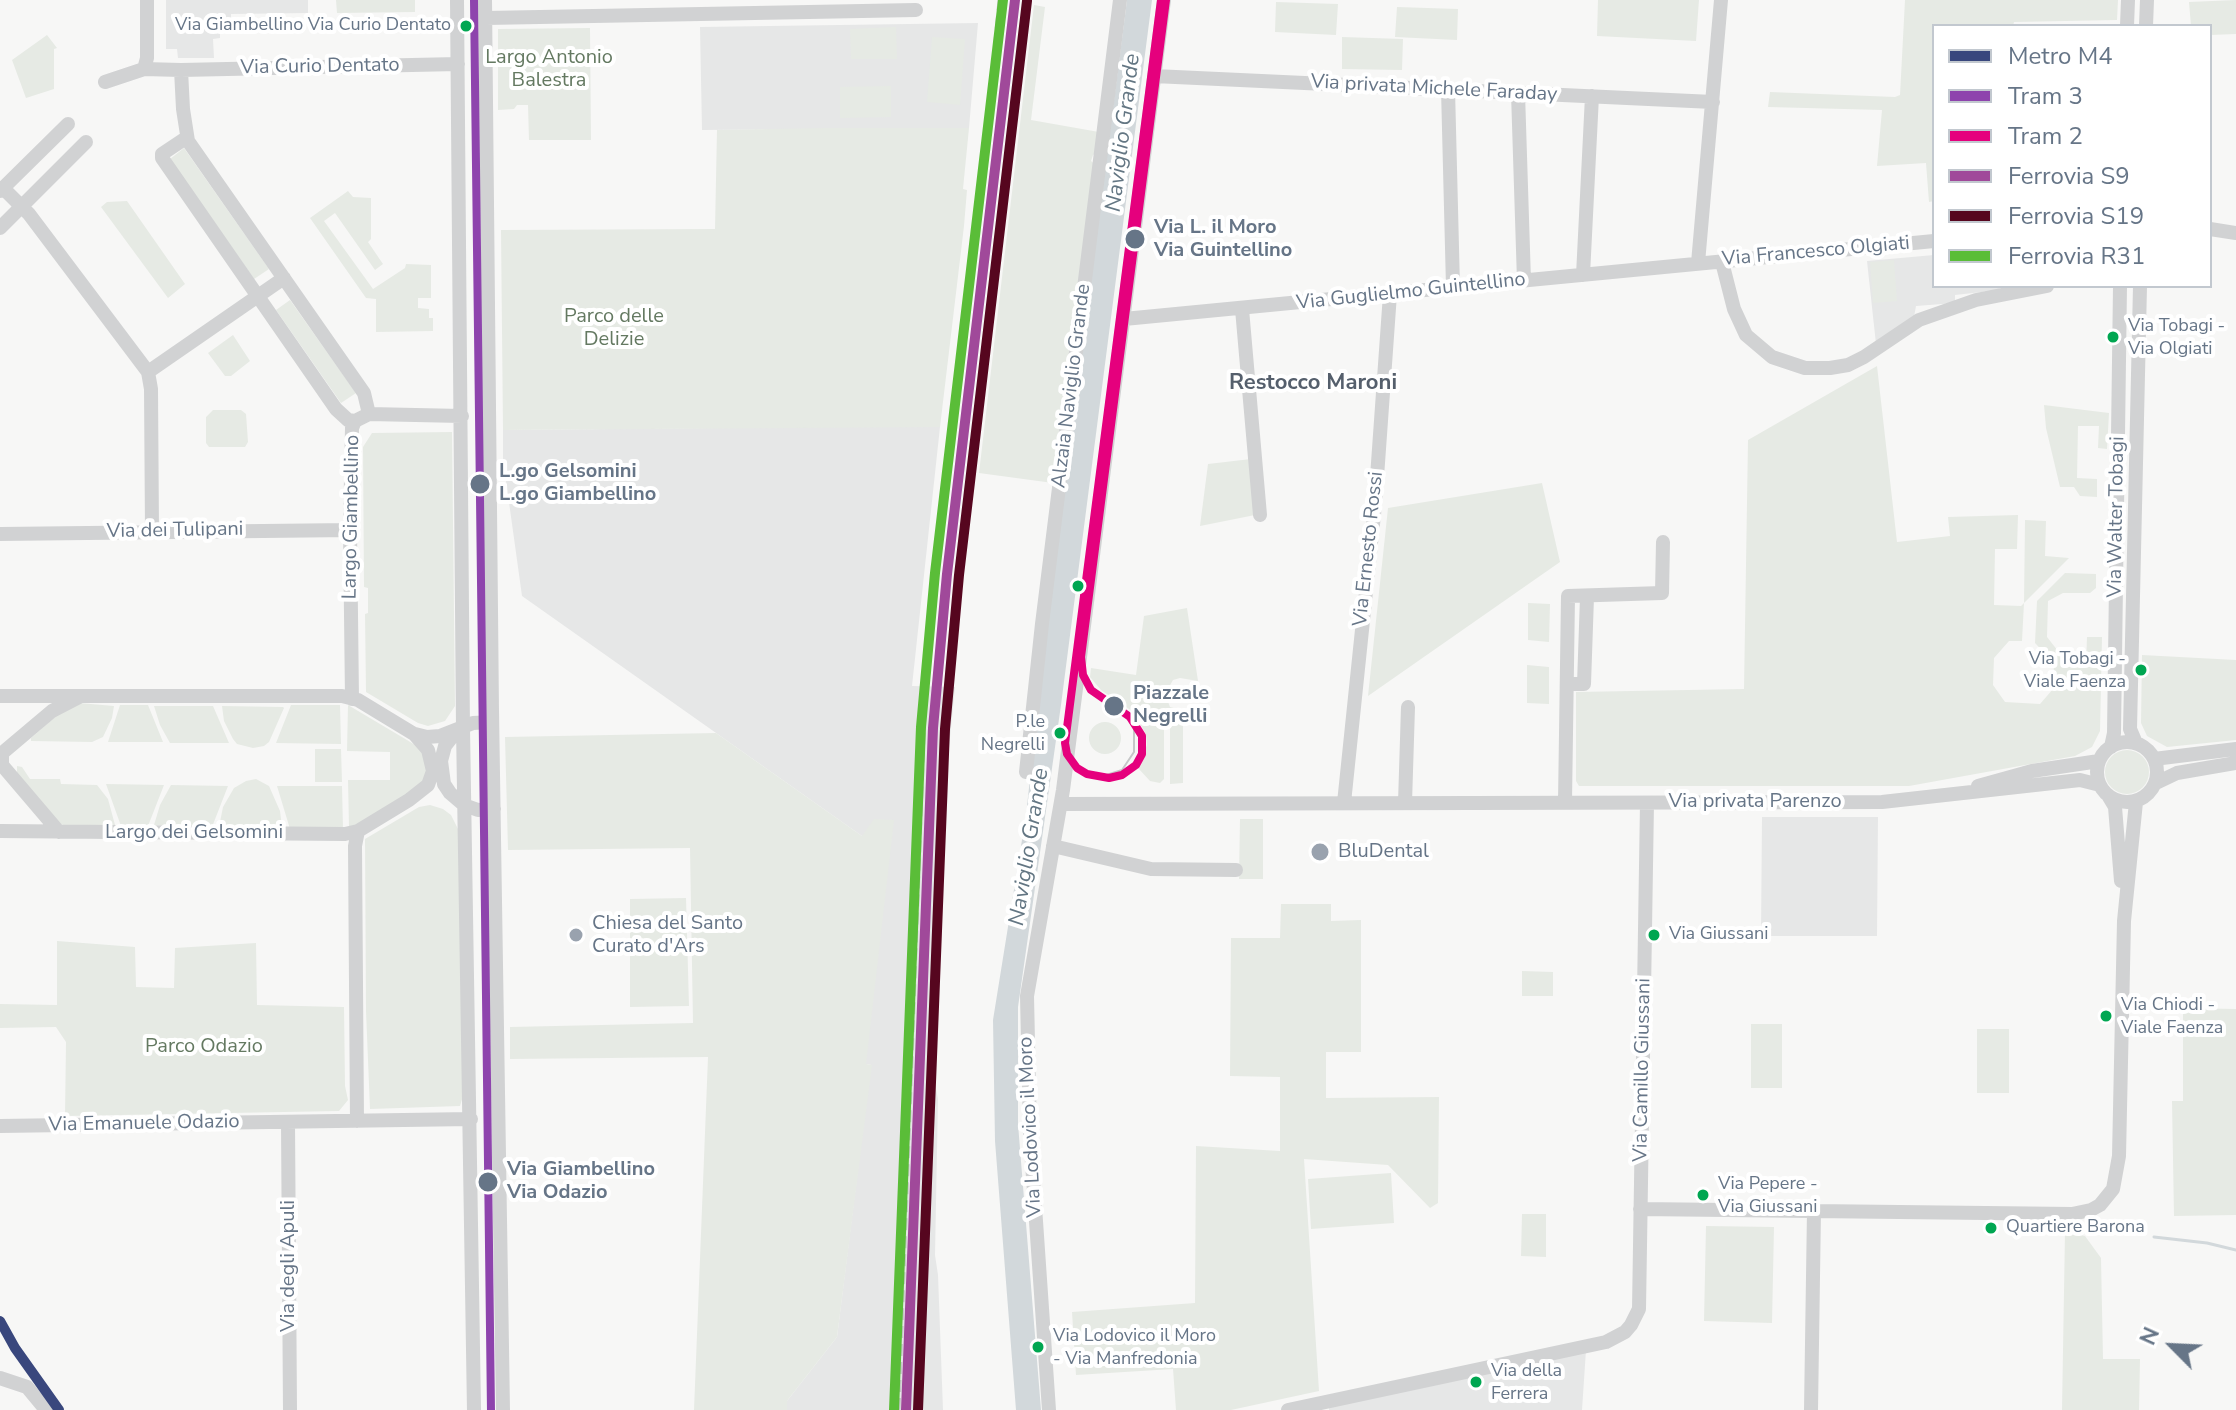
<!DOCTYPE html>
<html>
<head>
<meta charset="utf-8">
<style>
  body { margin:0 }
  #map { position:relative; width:2236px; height:1410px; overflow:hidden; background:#f7f7f6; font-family:"Nunito Sans",sans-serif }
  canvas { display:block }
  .legend { position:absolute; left:1932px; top:24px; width:280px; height:264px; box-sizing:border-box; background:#fff; border:2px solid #c2c8cf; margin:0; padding:10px 14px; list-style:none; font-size:24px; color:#667587 }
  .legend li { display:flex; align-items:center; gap:16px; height:40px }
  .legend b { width:40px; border:2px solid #c2c8cf }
  .north { position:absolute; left:2132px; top:1306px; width:80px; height:80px; -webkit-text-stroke:6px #fff; paint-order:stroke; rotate:294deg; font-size:22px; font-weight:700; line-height:32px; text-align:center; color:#667587 }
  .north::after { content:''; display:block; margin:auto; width:28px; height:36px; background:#667587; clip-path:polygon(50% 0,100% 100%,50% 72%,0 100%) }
</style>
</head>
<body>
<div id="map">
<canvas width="2236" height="1410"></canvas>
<ul class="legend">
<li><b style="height:10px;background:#39477d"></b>Metro M4</li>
<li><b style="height:10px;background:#8e44ad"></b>Tram 3</li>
<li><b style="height:10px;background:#e5007d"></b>Tram 2</li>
<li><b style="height:10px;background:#a0499a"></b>Ferrovia S9</li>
<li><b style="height:10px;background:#56061f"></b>Ferrovia S19</li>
<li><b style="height:10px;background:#5abd38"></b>Ferrovia R31</li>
</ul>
<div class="north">N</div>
</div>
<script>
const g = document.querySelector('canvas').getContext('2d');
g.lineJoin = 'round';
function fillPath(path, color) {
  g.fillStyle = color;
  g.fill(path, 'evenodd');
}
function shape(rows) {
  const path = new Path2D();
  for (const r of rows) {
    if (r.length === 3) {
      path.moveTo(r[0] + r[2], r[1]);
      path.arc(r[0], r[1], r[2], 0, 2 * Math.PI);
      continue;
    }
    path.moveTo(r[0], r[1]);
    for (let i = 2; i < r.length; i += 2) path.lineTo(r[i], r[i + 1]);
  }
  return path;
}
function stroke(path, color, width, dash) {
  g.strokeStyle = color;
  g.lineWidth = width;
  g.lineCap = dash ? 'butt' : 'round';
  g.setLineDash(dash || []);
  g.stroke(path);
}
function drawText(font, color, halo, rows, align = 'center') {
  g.font = font + ' "Nunito Sans",sans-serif';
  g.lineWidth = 8;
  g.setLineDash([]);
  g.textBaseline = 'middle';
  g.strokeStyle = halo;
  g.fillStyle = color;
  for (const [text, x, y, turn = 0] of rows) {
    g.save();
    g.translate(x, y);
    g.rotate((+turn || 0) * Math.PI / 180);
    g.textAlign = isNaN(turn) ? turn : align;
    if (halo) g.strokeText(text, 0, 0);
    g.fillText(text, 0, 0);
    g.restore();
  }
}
fillPath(shape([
  [166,0,308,0,308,13,231,14,231,20,220,21,220,38,213,39,214,58,178,58,177,49,166,49],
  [978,23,969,128,702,130,700,27],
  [1934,255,1934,286,1999,286,2000,290,1955,295,1955,303,1916,306,1914,317,1876,344,1867,261],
  [918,426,940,427,912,686,955,687,945,788,934,1079,938,1099,935,1255,938,1275,943,1410,787,1410,787,1401,837,1337,871,1065,866,1064,862,836,522,596,503,459,503,430],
  [1762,817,1878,817,1877,936,1761,936],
  [1586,1350,1582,1410,1329,1410,1329,1405]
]), '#e6e7e7');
fillPath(shape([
  [336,0,415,0,415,12,337,13],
  [1598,0,1699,0,1696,41,1597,36],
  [1905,0,2118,0,2117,20,2014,22,2013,26,1934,26,1934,201,1929,202,1926,163,1877,166,1882,110,1768,107,1770,92,1895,97,1900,95],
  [2236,0,2236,34,2210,35,2210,26,2191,26,2189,2],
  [1276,2,1338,4,1336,35,1275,32],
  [1034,5,1045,7,1031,120,1099,132,1097,153,1093,155,1091,161,1096,165,1053,483,979,473],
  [1397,7,1458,9,1457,40,1395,37],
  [896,27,897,59,851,59,850,29],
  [590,28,591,140,529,140,528,105,517,105,514,109,498,110,498,29],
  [47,35,57,48,54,49,54,89,26,98,12,60],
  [932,37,965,39,960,105,927,102],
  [1342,37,1403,39,1402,70,1342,69],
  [891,86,891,117,840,118,840,87],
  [825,128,969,128,963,189,967,190,964,226,940,427,503,430,501,230,715,229,717,130],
  [184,148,269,269,254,279,170,159],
  [348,191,353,197,371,198,371,239,368,242,383,264,375,270,335,213,324,221,373,289,405,268,406,264,431,265,431,298,418,298,418,308,429,309,429,318,433,318,433,331,376,332,376,299,366,298,310,218],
  [127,201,185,284,168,298,101,207,107,202],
  [1894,260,1897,301,1873,303,1870,262],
  [290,300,356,393,341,403,276,310],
  [233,335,250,361,231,376,225,376,208,353],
  [1877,366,1897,542,1950,536,1948,517,2018,515,2017,549,1995,549,1994,605,2021,606,2024,603,2025,520,2046,521,2045,556,2069,558,2024,603,2022,641,2009,641,1994,658,1993,685,2005,702,2040,704,2053,689,2054,663,2035,643,2037,601,2065,573,2096,574,2096,588,2090,593,2063,593,2048,601,2047,637,2069,665,2086,665,2087,637,2102,637,2100,731,2092,747,2075,756,1909,786,1579,786,1576,781,1576,692,1744,689,1748,440],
  [2044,405,2109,413,2107,449,2098,448,2099,426,2078,426,2077,478,2097,479,2097,497,2080,496,2074,487,2060,487,2046,428],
  [213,410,241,410,246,414,248,442,245,447,209,447,206,443,206,417],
  [452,432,455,706,445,721,428,726,418,723,366,692,365,614,368,613,368,588,364,587,363,447,372,433],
  [1251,459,1255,515,1200,526,1208,464],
  [1542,483,1560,562,1368,696,1388,508],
  [1528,603,1550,604,1549,642,1528,640],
  [1187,608,1198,681,1180,678,1173,680,1165,694,1170,707,1184,711,1183,720,1158,719,1143,711,1132,711,1101,690,1090,677,1091,668,1136,675,1144,616],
  [2142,655,2236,660,2236,740,2167,747,2147,736,2141,723],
  [1527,665,1549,667,1549,704,1527,703],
  [79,703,114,706,112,718,103,737,92,742,31,741,31,738,63,710],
  [120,705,148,705,163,742,108,742],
  [291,705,340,705,341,744,276,743],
  [348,705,417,746,422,750,428,767,422,784,355,827,349,827,348,780,390,780,390,752,347,751],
  [154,706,213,706,229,743,170,743,160,725],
  [222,706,283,707,284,708,269,742,264,746,253,748,237,744,233,739,224,721],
  [1143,716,1164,725,1164,779,1160,783,1150,781,1138,768,1147,745,1146,734,1138,720],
  [1105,738,16],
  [1183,722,1183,783,1170,784,1170,723],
  [716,733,862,836,874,819,894,820,866,1064,872,1065,837,1337,787,1401,787,1410,694,1410,708,1057,510,1059,510,1027,693,1023,690,848,508,850,505,737],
  [315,749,341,749,342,782,315,782],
  [2127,772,22],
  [17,766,22,767,30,779,60,779,61,784,97,785,108,799,115,825,70,827,60,824,17,777],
  [256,779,269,786,280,811,282,827,219,827,223,807,234,788,246,781],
  [106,784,164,785,148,826,121,826],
  [171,785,228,786,212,827,154,825,160,805],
  [277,786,342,786,343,829,290,829],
  [430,805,443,809,451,815,459,831,463,1096,460,1106,370,1109,366,1011,365,839,419,807],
  [1240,819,1263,819,1263,879,1239,879],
  [686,898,689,1006,630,1007,630,899],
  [1281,904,1331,904,1331,921,1361,920,1361,1052,1326,1052,1326,1098,1439,1097,1438,1203,1430,1208,1388,1165,1304,1159,1319,1391,1231,1410,1176,1410,1173,1369,1076,1375,1072,1312,1195,1303,1196,1146,1280,1151,1280,1077,1230,1076,1231,938,1280,938],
  [57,941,135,947,136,987,174,988,175,948,256,943,257,1005,344,1007,345,1086,348,1100,339,1111,65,1116,66,1042,56,1027,0,1028,0,1004,57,1005],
  [1522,971,1553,972,1553,996,1522,996],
  [2183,1008,2236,1009,2236,1215,2174,1216,2172,1101,2183,1101],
  [1782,1024,1782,1088,1751,1088,1751,1024],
  [1977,1029,2009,1029,2009,1093,1977,1093],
  [1391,1173,1394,1223,1311,1229,1308,1179],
  [1522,1214,1546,1214,1546,1257,1521,1256],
  [1706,1226,1774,1227,1772,1323,1704,1321],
  [2065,1232,2085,1236,2101,1258,2103,1359,2140,1359,2139,1410,2062,1410]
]), '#e6eae4');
fillPath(shape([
  [1127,0,1152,0,1061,705,1018,1007,1018,1124,1041,1410,1016,1410,995,1141,993,1020,1026,815,1053,571]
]), '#d2d8db');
stroke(shape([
  [2154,1237,2207,1243,2236,1250]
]), '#d2d8db', 3);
stroke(shape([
  [457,0,463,728,474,1410],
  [485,0,492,710,503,1410],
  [486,18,916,10],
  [2127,26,2128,0],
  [2146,26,2147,0],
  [144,69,147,58,147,0],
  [181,70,183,109,188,141,364,393,369,414],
  [1154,76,1713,102],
  [105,82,144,69,181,70,458,64],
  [1448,89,1453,287],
  [1518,93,1524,281],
  [188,141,183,140,162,154,162,158,336,409,348,420,355,421],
  [3,188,29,214,148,372,151,389,152,531],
  [0,191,68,124],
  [0,228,86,142],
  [2210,229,2236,233],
  [1722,262,1734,309,1746,335,1772,357,1805,368,1830,368,1848,365,1864,357,1919,320,1976,300,2047,286],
  [1698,263,1721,0],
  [1583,275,1592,96],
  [1242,309,1260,515],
  [1124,319,1934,241],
  [148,372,284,278],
  [0,534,350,530],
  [1567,684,1584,684,1587,597],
  [0,696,342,696,358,700,414,734,428,750,433,771,428,785,409,800,358,831,345,834,0,831],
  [352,699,350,530,352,428,355,421,369,414,462,416],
  [456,732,445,746,441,761,444,784,450,793,464,805,478,810,494,809],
  [415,734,427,737,440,736,473,723,492,722],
  [2127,772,30],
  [2136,743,2130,729,2140,286],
  [2111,747,2114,733,2120,286],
  [0,755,52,711,79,697],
  [2,755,2,765,59,832],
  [2154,759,2236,749],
  [1026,772,1042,624,1120,0],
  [2156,783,2177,773,2236,763],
  [1978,786,2032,771,2099,761],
  [2109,797,2115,807,2121,881],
  [1565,802,1568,596,1662,593,1663,542],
  [1344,803,1375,505,1390,294],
  [1405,803,1408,707],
  [1061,804,1882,802,2080,780,2100,785],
  [1053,846,1151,869,1236,870],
  [357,1121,355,846,358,831],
  [288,1123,290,1410],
  [0,1126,471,1119],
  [1640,1209,2072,1214,2091,1210,2100,1205,2113,1189,2119,1156,2124,921,2136,802],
  [0,1378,27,1387,46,1410],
  [1049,1410,1030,1134,1027,996,1063,790,1164,0],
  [1288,1410,1606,1342,1625,1332,1631,1325,1639,1309,1647,803],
  [1811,1410,1814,1210]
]), '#d1d2d3', 14);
stroke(shape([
  [1100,777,1122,770,1134,752,1134,728,1123,713]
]), '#c6c7c8', 2);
stroke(shape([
  [899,1410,925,710,934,593,980,198,999,0]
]), '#c6c7c8', 3, [12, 6]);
stroke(shape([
  [906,1410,933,728,947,574,1015,0]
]), '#a0499a', 10);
stroke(shape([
  [918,1410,945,729,959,575,1027,1]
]), '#56061f', 10);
stroke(shape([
  [894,1410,921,727,935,573,1003,0]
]), '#5abd38', 10);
stroke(shape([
  [474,0,491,1410]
]), '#8e44ad', 8);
stroke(shape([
  [1161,0,1065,743,1067,754,1077,768,1087,774,1109,778,1122,775,1136,765,1142,754,1142,736,1130,717,1091,690,1083,675,1081,657,1166,0]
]), '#e5007d', 8);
stroke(shape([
  [0,1321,15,1348,59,1410]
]), '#39477d', 10);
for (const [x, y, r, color] of [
  [466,26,7,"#00a651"],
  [1135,239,11,"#667587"],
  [2113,337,7,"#00a651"],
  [480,484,11,"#667587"],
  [1078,586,7,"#00a651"],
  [2141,670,7,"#00a651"],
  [1114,706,11,"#667587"],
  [1060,733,7,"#00a651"],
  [1320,852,10,"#99a2ae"],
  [576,935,8,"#99a2ae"],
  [1654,935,7,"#00a651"],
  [2106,1016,7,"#00a651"],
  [488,1182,11,"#667587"],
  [1703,1195,7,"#00a651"],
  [1991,1228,7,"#00a651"],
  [1038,1347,7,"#00a651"],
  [1476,1382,7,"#00a651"]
]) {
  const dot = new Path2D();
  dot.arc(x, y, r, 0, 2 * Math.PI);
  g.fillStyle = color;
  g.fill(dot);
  stroke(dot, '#fff', 3);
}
drawText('18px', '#667587', '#fff', [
  ["Via Giambellino Via Curio Dentato",451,26,"right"],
  ["Via Tobagi -",2128,327],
  ["Via Olgiati",2128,350],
  ["Via Tobagi -",2126,660,"right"],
  ["Viale Faenza",2126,683,"right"],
  ["P.le",1045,723,"right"],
  ["Negrelli",1045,746,"right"],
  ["Via Giussani",1669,935],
  ["Via Chiodi -",2121,1006],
  ["Viale Faenza",2121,1029],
  ["Via Pepere -",1718,1185],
  ["Via Giussani",1718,1208],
  ["Quartiere Barona",2006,1228],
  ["Via Lodovico il Moro",1053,1337],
  ["- Via Manfredonia",1053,1360],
  ["Via della",1491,1372],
  ["Ferrera",1491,1395]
], 'left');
drawText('20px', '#647961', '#fff', [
  ["Largo Antonio",549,58],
  ["Balestra",549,81],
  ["Parco delle",614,317],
  ["Delizie",614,340],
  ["Parco Odazio",204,1047]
]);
drawText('20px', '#667587', '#fff', [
  ["Via Curio Dentato",320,67,-1],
  ["Via privata Michele Faraday",1434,89,3],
  ["Via Francesco Olgiati",1816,252,-5],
  ["Via Guglielmo Guintellino",1411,292,-6],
  ["Alzaia Naviglio Grande",1072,386,-83],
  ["Largo Giambellino",352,517,-89],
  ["Via Walter Tobagi",2117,517,-89],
  ["Via dei Tulipani",175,531,-1],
  ["Via Ernesto Rossi",1369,549,-84],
  ["Via privata Parenzo",1755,802],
  ["Largo dei Gelsomini",194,833],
  ["Via Camillo Giussani",1643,1070,-89],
  ["Via Emanuele Odazio",144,1124,-1],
  ["Via Lodovico il Moro",1031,1127,-93],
  ["Via degli Apuli",289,1266,-90]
]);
drawText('bold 20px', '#667587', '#fff', [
  ["Via L. il Moro",1154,228],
  ["Via Guintellino",1154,251],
  ["L.go Gelsomini",499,472],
  ["L.go Giambellino",499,495],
  ["Piazzale",1133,694],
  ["Negrelli",1133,717],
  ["Via Giambellino",507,1170],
  ["Via Odazio",507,1193]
], 'left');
drawText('20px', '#667587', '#fff', [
  ["BluDental",1338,852],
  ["Chiesa del Santo",592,924],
  ["Curato d'Ars",592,947]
], 'left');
drawText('italic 22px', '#637683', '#fff', [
  ["Naviglio Grande",1124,133,-83],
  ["Naviglio Grande",1030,847,-81]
]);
drawText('bold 22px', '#555f6c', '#fff', [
  ["Restocco Maroni",1313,384]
]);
</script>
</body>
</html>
